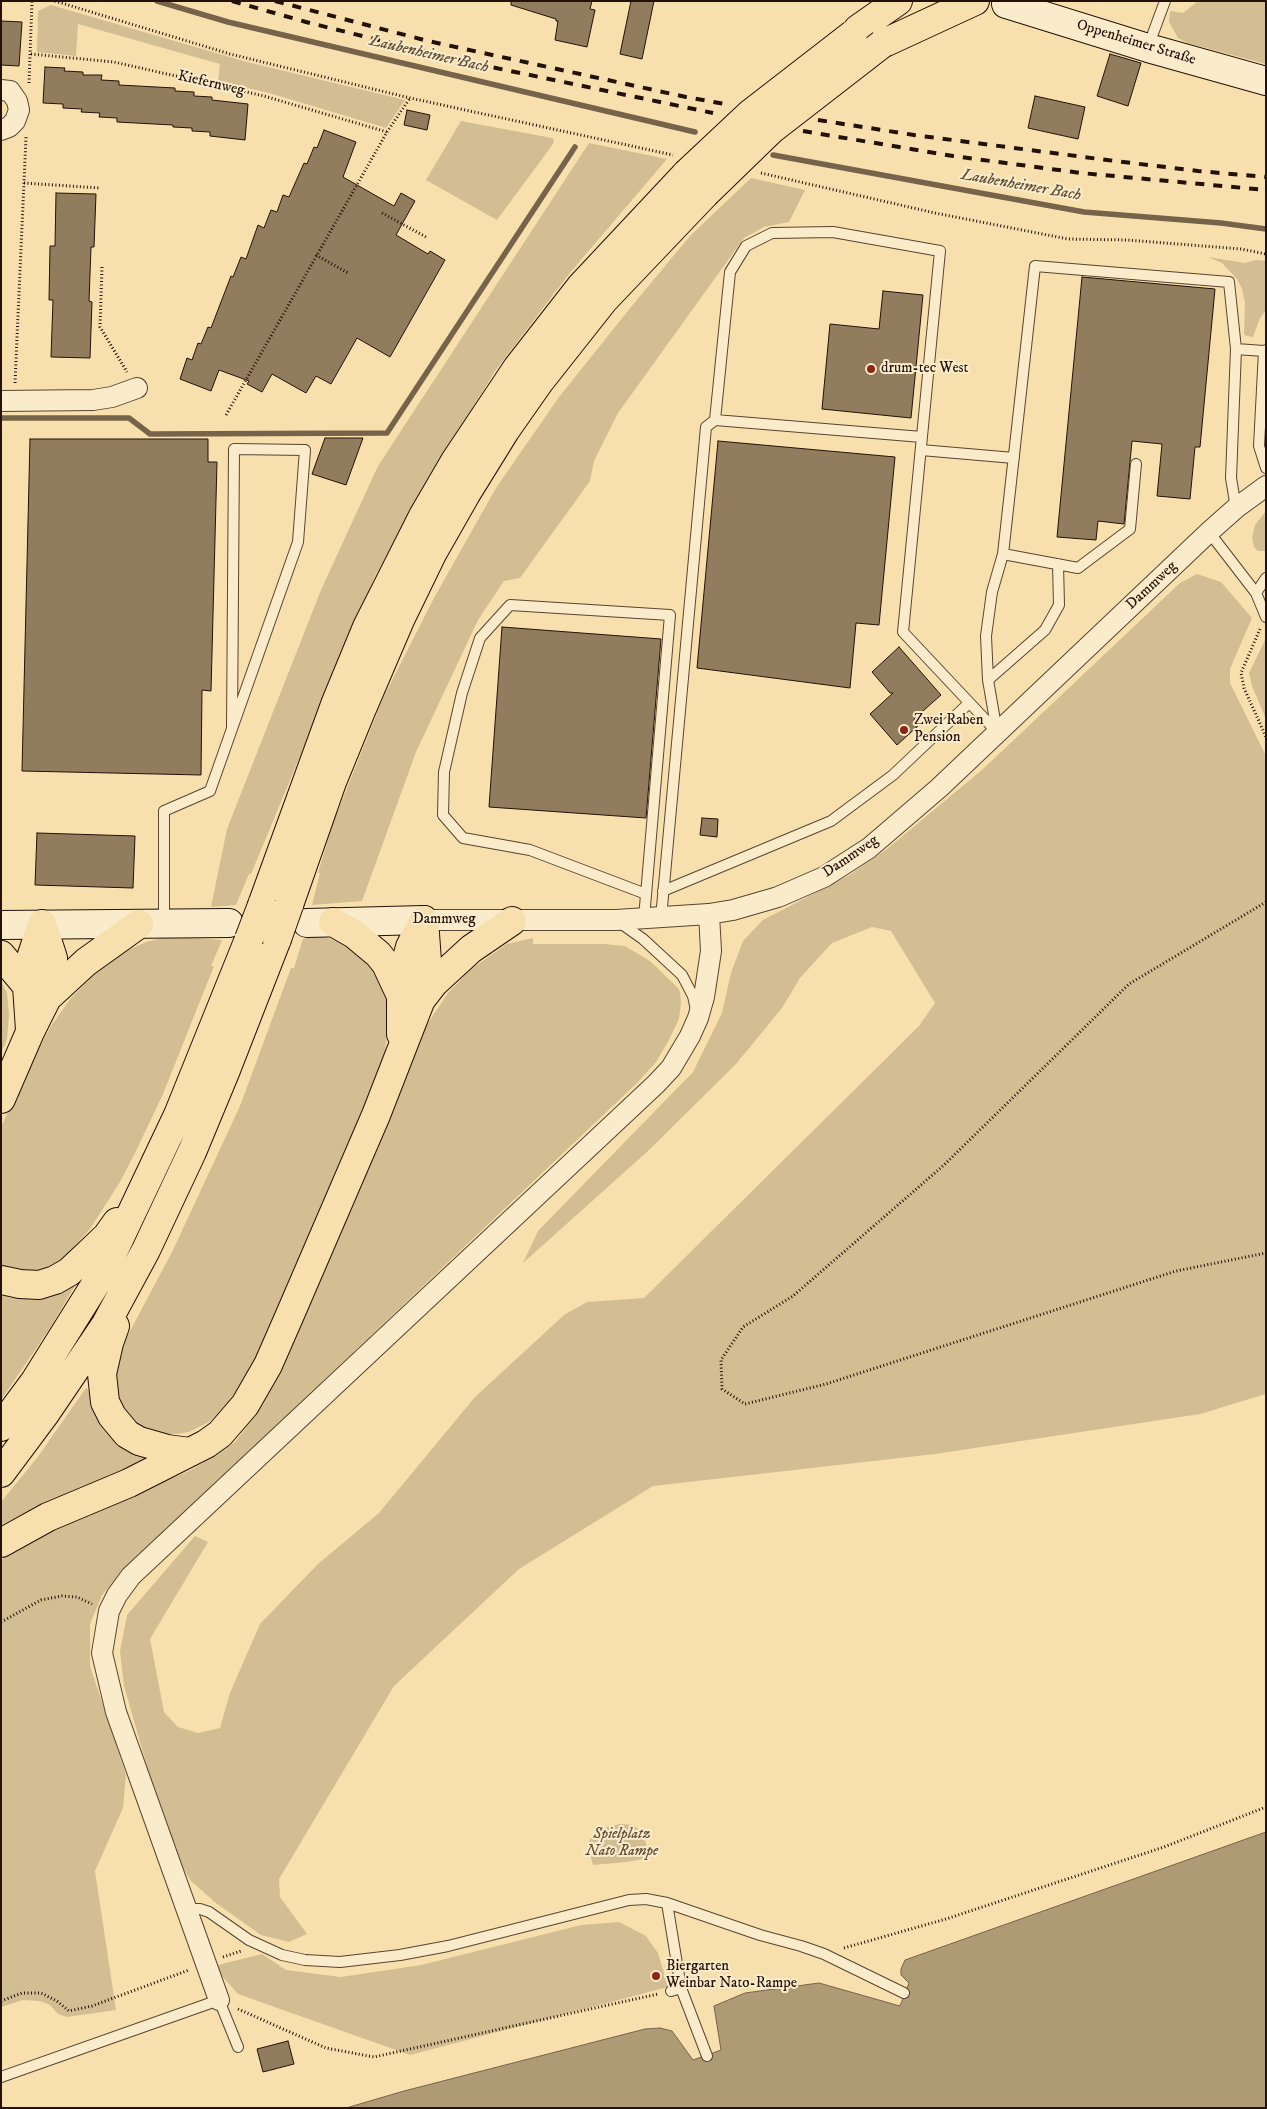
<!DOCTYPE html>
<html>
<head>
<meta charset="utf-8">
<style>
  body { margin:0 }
  #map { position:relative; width:1267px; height:2109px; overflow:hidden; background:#f7e0ae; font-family:"IM FELL DW Pica",serif }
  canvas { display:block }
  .frame { position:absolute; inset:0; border:2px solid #231108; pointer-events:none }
</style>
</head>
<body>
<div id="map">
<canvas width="1267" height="2109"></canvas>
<div class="frame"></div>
</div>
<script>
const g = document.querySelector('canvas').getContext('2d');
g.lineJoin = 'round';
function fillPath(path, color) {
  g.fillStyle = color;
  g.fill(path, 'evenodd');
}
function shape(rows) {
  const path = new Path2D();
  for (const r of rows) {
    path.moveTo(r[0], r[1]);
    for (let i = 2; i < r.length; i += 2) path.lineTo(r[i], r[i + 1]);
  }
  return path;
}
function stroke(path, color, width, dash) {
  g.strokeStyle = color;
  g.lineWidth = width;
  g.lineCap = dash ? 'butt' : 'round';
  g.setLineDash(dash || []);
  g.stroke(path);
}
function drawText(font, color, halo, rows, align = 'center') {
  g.font = font + ' "IM FELL DW Pica",serif';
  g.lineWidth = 4;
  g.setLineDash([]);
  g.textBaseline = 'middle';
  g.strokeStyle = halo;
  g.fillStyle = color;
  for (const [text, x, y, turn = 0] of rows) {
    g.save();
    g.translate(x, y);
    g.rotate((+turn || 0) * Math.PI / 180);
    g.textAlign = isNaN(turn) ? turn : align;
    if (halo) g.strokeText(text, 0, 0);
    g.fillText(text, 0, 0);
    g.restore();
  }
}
fillPath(shape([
  [1198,1,1266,1,1266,64,1187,43,1178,38,1169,22,1170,11,1183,13],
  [51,5,247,62,405,100,386,128,269,93,218,81,220,64,78,24,76,56,37,52,38,11],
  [461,121,552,138,554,140,553,144,497,220,426,180],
  [589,143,667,159,569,274,495,371,438,464,375,576,251,874,249,874,236,905,211,907,227,829,321,590,378,466],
  [751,178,805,190,789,222,764,227,744,238,618,413,594,461,590,481,520,578,504,581,478,620,416,752,362,901,312,905,320,873,318,873,333,823,384,696,434,598,496,488,559,397,631,307,690,236],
  [1208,257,1245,263,1256,260,1266,261,1266,310,1260,318,1253,337,1244,335,1245,303,1242,289,1237,279,1222,263],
  [1266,511,1266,551,1258,551,1254,547,1252,538,1255,525],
  [1197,574,1221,582,1252,618,1230,669,1230,683,1266,756,1266,1394,1200,1414,935,1454,653,1486,519,1569,394,1686,279,1879,280,1897,307,1934,289,1942,261,1935,216,1903,191,1881,170,1847,124,1686,120,1651,127,1615,195,1536,208,1542,150,1639,164,1712,178,1727,198,1733,220,1728,230,1693,260,1624,318,1564,379,1513,475,1397,564,1315,587,1302,644,1298,919,1026,935,1003,891,931,872,927,832,943,800,978,782,1008,736,1064,648,1151,523,1263,538,1231,693,1072,722,1013,731,973,743,941,763,920,848,876,887,849,983,769,1180,583],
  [1266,638,1266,719,1252,686,1249,673],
  [316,934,344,943,376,970,385,989,389,1020,384,1059,368,1102,290,1277,291,1282,266,1340,239,1389,224,1409,209,1422,189,1432,169,1435,147,1430,130,1420,120,1408,115,1389,115,1369,120,1350,173,1250,240,1106,291,968,294,968,303,939],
  [169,936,222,940,211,966,214,966,163,1094,135,1153,120,1182,90,1229,62,1260,33,1273,1,1268,1,1127,34,1057,51,1026,71,998,98,971,124,952,146,942],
  [533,938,533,944,604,944,625,946,650,961,678,988,680,992,681,1003,679,1019,669,1040,656,1062,638,1082,124,1570,102,1595,90,1624,90,1666,126,1775,123,1808,95,1871,116,2010,67,2017,58,2014,50,2005,40,2001,23,2000,1,2007,1,1560,68,1522,191,1470,220,1453,235,1442,261,1407,281,1368,414,1051,426,1026,448,993,471,969,507,944],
  [1,981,7,993,9,1014,7,1039,1,1053],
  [71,1283,76,1284,50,1328,1,1400,1,1295,11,1298,30,1299,50,1296],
  [86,1388,94,1394,153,1459,1,1533,1,1502,37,1458],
  [620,1824,634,1825,640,1832,646,1843,647,1854,644,1859,626,1862,593,1865,588,1846,590,1839,607,1827],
  [619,1922,646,1936,658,1953,668,1987,410,2055,238,1994,221,1975,218,1965,262,1954,286,1970,341,1977,421,1965,581,1925]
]), '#d3bd92');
const water = shape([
  [1266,1832,1266,2108,346,2108,404,2091,645,2029,660,2028,672,2031,693,2060,721,2050,714,2006,745,1993,819,1983,900,2006,909,1983,901,1975,901,1969,905,1960,1266,1832]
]);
fillPath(water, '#af9a76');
stroke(water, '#77634a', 1);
stroke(shape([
  [157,1,228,22,695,132],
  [773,155,1084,212,1221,223,1266,229],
  [1,418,129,418,150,434,387,433,575,147]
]), '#77634a', 5.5);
const building = shape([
  [511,1,592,1,590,9,595,10,587,47,555,40,558,21,556,21,556,19,511,5,511,1],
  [631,1,654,1,642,59,620,54,631,1],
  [1,21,22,22,19,66,1,65,1,21],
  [1110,54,1141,63,1128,106,1097,96,1110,54],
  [45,67,65,68,64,71,83,72,83,75,102,75,101,80,119,81,119,85,175,88,175,91,194,92,194,96,212,97,212,100,248,104,245,140,210,136,210,132,192,131,192,128,173,127,173,125,117,122,117,118,99,117,100,113,81,112,82,109,63,108,63,104,43,103,45,67],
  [1035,96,1085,107,1078,139,1028,128,1035,96],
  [407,110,430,115,427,130,404,125,407,110],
  [324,130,356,142,343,177,394,206,401,193,415,201,396,235,428,254,430,251,445,260,390,357,357,338,331,384,316,376,306,393,272,374,262,392,247,384,249,381,219,370,211,391,180,379,187,358,192,360,198,343,201,344,208,327,211,328,231,276,233,277,241,257,246,259,258,225,264,228,271,210,277,212,283,195,289,197,304,163,307,164,314,147,317,148,324,130],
  [56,193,96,194,94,247,91,247,89,301,92,302,90,358,51,357,53,300,49,300,50,246,55,246,56,193],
  [1082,277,1215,289,1200,447,1195,447,1190,499,1157,496,1162,444,1132,441,1124,524,1098,521,1096,540,1057,537,1082,277],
  [883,291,923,295,911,418,822,409,830,324,879,329,883,291],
  [325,438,363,438,346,485,312,474,325,438],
  [30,439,208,439,208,462,217,462,211,691,202,690,201,775,22,771,30,439],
  [718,441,895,457,879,625,856,623,850,688,697,668,718,441],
  [502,627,661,639,646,818,489,807,502,627],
  [899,647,941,695,914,719,919,725,897,745,870,714,893,693,890,693,872,672,899,647],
  [702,818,718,819,717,837,700,835,702,818],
  [37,833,135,836,133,888,35,885,37,833],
  [288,2041,294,2064,263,2072,257,2049,288,2041]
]);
fillPath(building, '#917d5e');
stroke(building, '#231108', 1);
const lane = shape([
  [1148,47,1165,1],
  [1236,349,1264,351],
  [1266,350,1264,351,1259,446,1266,468],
  [922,437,715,420,730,272,746,246,772,233,833,232,940,251,903,632,997,732,988,680,986,636,992,592,1003,554,1035,266,1229,282,1236,349,1231,478,1236,508],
  [921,450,1014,458],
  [1209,532,1256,593,1266,617],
  [1003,554,1078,568,1130,529,1136,464],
  [1256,593,1266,578],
  [988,680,1045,630,1059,605,1058,564],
  [663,891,831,821,893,775,969,703],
  [644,918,670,615,510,605,480,638,462,693,444,772,443,815,463,838,530,850,646,894],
  [661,918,706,427,715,420],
  [619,922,643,939,682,975,693,996,696,1010],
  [164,923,164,811,210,791,298,542,305,450,234,449,232,729],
  [667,1903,681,1988,707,2056],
  [185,1909,200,1909,209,1912,249,1940,282,1955,305,1960,340,1962,400,1955,448,1946,629,1900,646,1899,667,1903,760,1935,801,1946,824,1954,904,1993],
  [671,1991,681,1988],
  [1,2077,219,2000,238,2047]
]);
const street = shape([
  [1,90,10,91,17,101,19,110,15,121,9,127,1,130],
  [1,401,93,400,112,397,137,388],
  [424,920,616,920,709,914,733,910,778,897,824,877,869,848,939,788,1209,532,1236,508,1266,486],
  [219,2000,116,1712,102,1653,109,1611,117,1595,131,1576,656,1084,671,1068,690,1036,698,1018,704,997,711,951,709,914]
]);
const secondary = shape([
  [1006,4,1148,48,1266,81],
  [307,923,424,920],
  [1,925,229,923]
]);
const highway = shape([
  [858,29,898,1],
  [882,44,975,1],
  [262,905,336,702,367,627,423,516,455,461,517,368,581,286,686,174],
  [289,905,332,782,361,711,400,620,433,552,466,494,505,431,540,381,604,300,705,194],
  [333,922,354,934,378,954,386,964,401,996],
  [42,924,53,958,51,981,47,998],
  [1,955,27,986],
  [420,1001,434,983,471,949,512,921],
  [30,1030,27,986,30,961,42,924],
  [401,1034,401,996,404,969,410,947,422,923],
  [1,1099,30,1032,47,998,86,962,139,924],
  [1,1280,20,1284,39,1285,55,1280,69,1272,85,1257,107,1236,117,1222],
  [115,1326,109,1343,102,1374,105,1402,112,1416,127,1434,139,1441,167,1449,190,1452],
  [1,1427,35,1381,105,1269,178,1115,249,939],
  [1,1473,45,1414,106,1324,146,1250,192,1152,226,1070,277,939],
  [1,1543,48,1517,129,1483,206,1444,220,1434,245,1405,268,1365,289,1317,376,1115,420,1002,427,961,424,920]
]);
stroke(lane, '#584532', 12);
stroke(street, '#584532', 22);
stroke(secondary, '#231108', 30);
stroke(highway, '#231108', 30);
stroke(shape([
  [55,1,230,54,410,98,673,155],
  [31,54,114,62,264,96,387,132],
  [29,83,32,1],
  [761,173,935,213,1068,239,1127,240,1241,249,1266,254],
  [24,183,100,188],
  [382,213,426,237],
  [316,255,348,273],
  [102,267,100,327,127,372],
  [15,383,26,137],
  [226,415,387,132,410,98],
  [1260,629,1241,673,1244,688,1266,737],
  [1266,902,1129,984,944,1165,793,1296,743,1327,721,1360,722,1389,745,1404,826,1384,1176,1271,1266,1253],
  [1,1622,41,1600,62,1596,77,1597,92,1604],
  [844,1948,946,1919,1164,1847,1266,1807],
  [223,1957,241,1951],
  [1,2001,22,1993,41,1993,57,2001,69,2011,92,2006,189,1970],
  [238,2009,326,2048,374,2057,658,1994]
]), '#231108', 3, [1, 2.5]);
stroke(lane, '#faebca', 10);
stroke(street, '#faebca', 20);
stroke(secondary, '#faebca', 28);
stroke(highway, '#f7e0ae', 28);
stroke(shape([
  [232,1,306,22,467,62,713,113],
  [275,1,428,41,686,97,725,104],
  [818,120,914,135,1107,160,1198,171,1266,177],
  [803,131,953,156,1081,173,1266,190]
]), '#231108', 4, [9, 9]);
const highwayBridge = shape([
  [686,174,751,113,853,34],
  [705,194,771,130,882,44],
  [249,939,262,905],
  [277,939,289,905]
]);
stroke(highwayBridge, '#231108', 30, []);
stroke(highwayBridge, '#f7e0ae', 28);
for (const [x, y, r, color] of [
  [871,369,5,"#8f2418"],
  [904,730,5,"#8f2418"],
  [656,1976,5,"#8f2418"]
]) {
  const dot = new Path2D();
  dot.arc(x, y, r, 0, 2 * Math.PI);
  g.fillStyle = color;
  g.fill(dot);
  stroke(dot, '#faebca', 2);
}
drawText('15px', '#231108', '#faebca', [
  ["Oppenheimer Straße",1136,43,17],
  ["Kiefernweg",211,84,13],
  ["Dammweg",1152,586,-43],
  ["Dammweg",851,857,-34],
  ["Dammweg",444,920]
]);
drawText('15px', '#231108', '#faebca', [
  ["drum-tec West",881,369],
  ["Zwei Raben",914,721],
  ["Pension",914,738],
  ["Biergarten",666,1967],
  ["Weinbar Nato-Rampe",666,1984]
], 'left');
drawText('italic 15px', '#614d38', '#faebca', [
  ["Spielplatz",622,1835],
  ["Nato Rampe",622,1852]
]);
drawText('italic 16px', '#624f39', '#faebca', [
  ["Laubenheimer Bach",429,55,13],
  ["Laubenheimer Bach",1021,186,10]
]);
</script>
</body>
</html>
